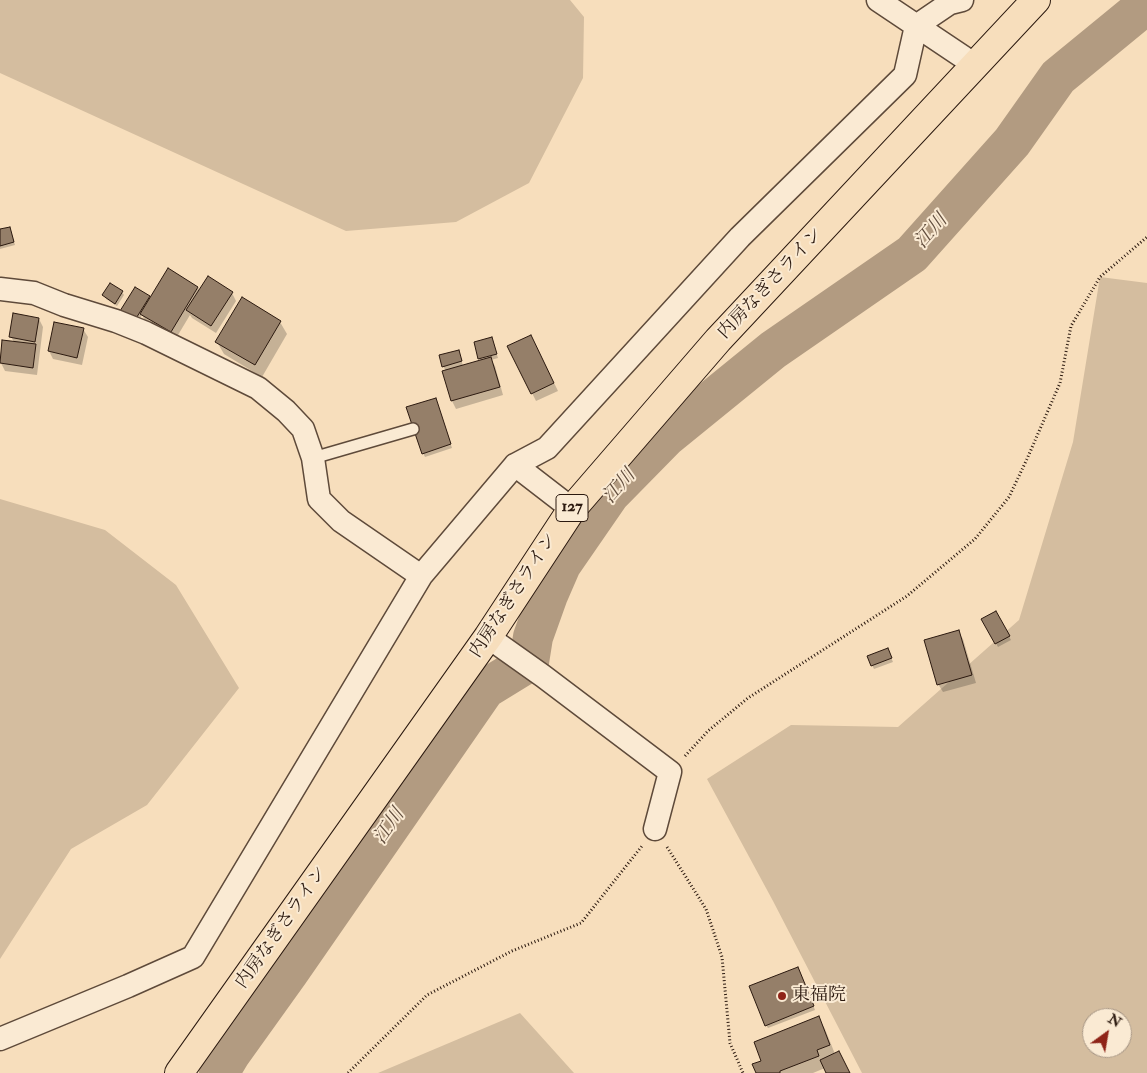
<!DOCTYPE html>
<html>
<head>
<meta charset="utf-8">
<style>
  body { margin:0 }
  #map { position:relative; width:1147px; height:1073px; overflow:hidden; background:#f7debc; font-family:"IM FELL Double Pica",serif }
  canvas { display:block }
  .north { position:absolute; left:1082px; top:1008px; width:50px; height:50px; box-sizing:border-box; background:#faead3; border:1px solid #a79685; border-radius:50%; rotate:32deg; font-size:14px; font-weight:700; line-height:20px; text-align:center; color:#2b190f }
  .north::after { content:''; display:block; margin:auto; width:18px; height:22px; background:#8f2418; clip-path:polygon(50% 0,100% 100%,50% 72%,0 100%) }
</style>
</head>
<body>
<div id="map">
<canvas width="1147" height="1073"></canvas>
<div class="north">N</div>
</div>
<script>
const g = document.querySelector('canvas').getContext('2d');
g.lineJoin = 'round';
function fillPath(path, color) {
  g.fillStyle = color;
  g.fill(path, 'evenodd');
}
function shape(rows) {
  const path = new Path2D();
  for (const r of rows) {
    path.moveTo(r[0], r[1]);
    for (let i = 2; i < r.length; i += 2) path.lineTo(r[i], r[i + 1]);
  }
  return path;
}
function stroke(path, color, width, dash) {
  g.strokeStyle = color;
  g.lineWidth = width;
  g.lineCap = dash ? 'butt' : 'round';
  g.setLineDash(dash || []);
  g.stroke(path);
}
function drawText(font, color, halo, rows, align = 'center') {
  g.font = font + ' "IM FELL Double Pica","Noto Serif JP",serif';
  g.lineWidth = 4;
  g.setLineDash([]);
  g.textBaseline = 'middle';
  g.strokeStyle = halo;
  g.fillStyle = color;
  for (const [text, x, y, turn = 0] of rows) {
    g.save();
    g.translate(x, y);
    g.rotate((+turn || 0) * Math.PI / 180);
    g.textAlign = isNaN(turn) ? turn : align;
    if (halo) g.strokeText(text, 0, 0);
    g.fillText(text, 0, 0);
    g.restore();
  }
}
fillPath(shape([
  [0,0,570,0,584,17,583,78,529,183,456,222,346,231,0,73],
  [1100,277,1147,283,1147,1073,862,1073,773,901,707,779,791,725,898,727,1019,620,1073,442],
  [1092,1018,1122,1018,1122,1048,1092,1048],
  [0,499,105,530,176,585,239,688,147,805,71,849,0,959],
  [520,1013,574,1073,378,1073]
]), '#d4bd9f');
fillPath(shape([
  [0,231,11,231,15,245,0,249],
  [198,288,200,291,232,293,236,301,216,333,192,318,190,315,175,340,146,322,142,315,137,323,124,314,149,297,150,300],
  [122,292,124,295,117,306,106,299,104,295],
  [39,319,43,327,37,375,5,371,1,363,3,341,14,342,11,337],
  [280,322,287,334,262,377,224,354,217,342],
  [55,323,83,329,88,337,82,365,53,359,49,351],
  [493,342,498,358,491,360,495,366,503,395,456,409,452,401,444,372,446,371,443,366,460,355,463,366,481,361,479,359],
  [535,344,558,391,536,401,509,347],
  [437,403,452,448,425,457,423,453],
  [996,612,1011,640,998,647,983,619],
  [958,631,963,639,976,683,943,692,938,684],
  [889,653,893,662,874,669,872,665],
  [800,972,815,1010,768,1028,766,1025],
  [818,1017,825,1029,835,1054,848,1073,827,1073,825,1068,813,1073,758,1073,763,1061]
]), '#0003');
stroke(shape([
  [219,1073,231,1053,289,972,485,689,529,662,533,637,548,595,561,565,610,494,666,437,773,350,912,254,1012,142,1058,77,1147,4]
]), '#b29b81', 40);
const building = shape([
  [10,227,14,242,0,246,0,229,10,227],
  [168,268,198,287,171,332,140,314,168,268],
  [208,276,233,292,211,326,186,310,208,276],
  [110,283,123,291,115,304,102,295,110,283],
  [135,287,150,296,135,320,120,311,135,287],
  [242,297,281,321,255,365,215,342,242,297],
  [13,313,39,318,35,342,9,337,13,313],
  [54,322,84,328,77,358,48,351,54,322],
  [531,335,554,383,531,394,507,346,531,335],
  [492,337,497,354,478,359,474,342,492,337],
  [2,340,36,344,33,368,0,363,2,340],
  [459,350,462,361,442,367,439,355,459,350],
  [491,357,500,387,451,401,442,371,491,357],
  [436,398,451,444,422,454,406,407,436,398],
  [996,611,1010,636,995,644,981,619,996,611],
  [959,630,972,675,937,685,924,640,959,630],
  [888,648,892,658,871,666,867,656,888,648],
  [798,967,814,1006,765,1026,749,986,798,967],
  [819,1016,830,1045,817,1050,819,1056,780,1071,780,1073,756,1073,752,1064,761,1061,754,1042,819,1016],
  [839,1051,850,1073,826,1073,820,1060,839,1051]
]);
fillPath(building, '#957f69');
stroke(building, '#2b190f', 1);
const lane = shape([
  [313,458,413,429]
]);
const street = shape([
  [878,0,975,65],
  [0,289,34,293,64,305,116,321,146,333,258,388,286,411,303,429,313,458,319,499,341,521,421,576],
  [515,465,572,509],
  [488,637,543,676,670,772,655,829],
  [0,1039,128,986,193,957,421,576,515,465,547,448,740,237,905,75,916,26,950,3,962,0]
]);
const highway = shape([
  [179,1073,488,637,572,509,718,340,1036,0]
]);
stroke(lane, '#5e4a3a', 14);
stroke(street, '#5e4a3a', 25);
stroke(highway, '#2b190f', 30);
stroke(shape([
  [685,756,708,731,748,698,907,596,975,539,1009,497,1027,459,1060,383,1071,326,1100,277,1147,237],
  [667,847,706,909,722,957,730,1043,743,1073],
  [348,1073,427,995,512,951,581,923,642,846]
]), '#2b190f', 3, [1, 2.5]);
stroke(lane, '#faead3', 11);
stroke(street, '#faead3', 22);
stroke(highway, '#f7debc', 28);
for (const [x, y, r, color] of [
  [782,996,5,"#8f2418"]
]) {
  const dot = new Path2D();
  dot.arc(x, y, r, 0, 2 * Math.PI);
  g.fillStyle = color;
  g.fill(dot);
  stroke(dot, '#faead3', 2);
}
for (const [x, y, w] of [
  [572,508,32]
]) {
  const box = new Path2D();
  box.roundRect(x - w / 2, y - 13.5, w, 27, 4);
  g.fillStyle = '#faead3';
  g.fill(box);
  stroke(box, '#2b190f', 1);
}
drawText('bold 16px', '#2b190f', null, [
  ["127",572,508]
]);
drawText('18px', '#2b190f', '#faead3', [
  ["内房なぎさライン",771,284,-47],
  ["内房なぎさライン",514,596,-57],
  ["内房なぎさライン",282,928,-55]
]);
drawText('18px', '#2b190f', '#faead3', [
  ["東福院",792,996]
], 'left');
drawText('italic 19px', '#614d3d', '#faead3', [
  ["江川",932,232,-49],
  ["江川",620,487,-49],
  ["江川",390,827,-55]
]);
</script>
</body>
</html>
